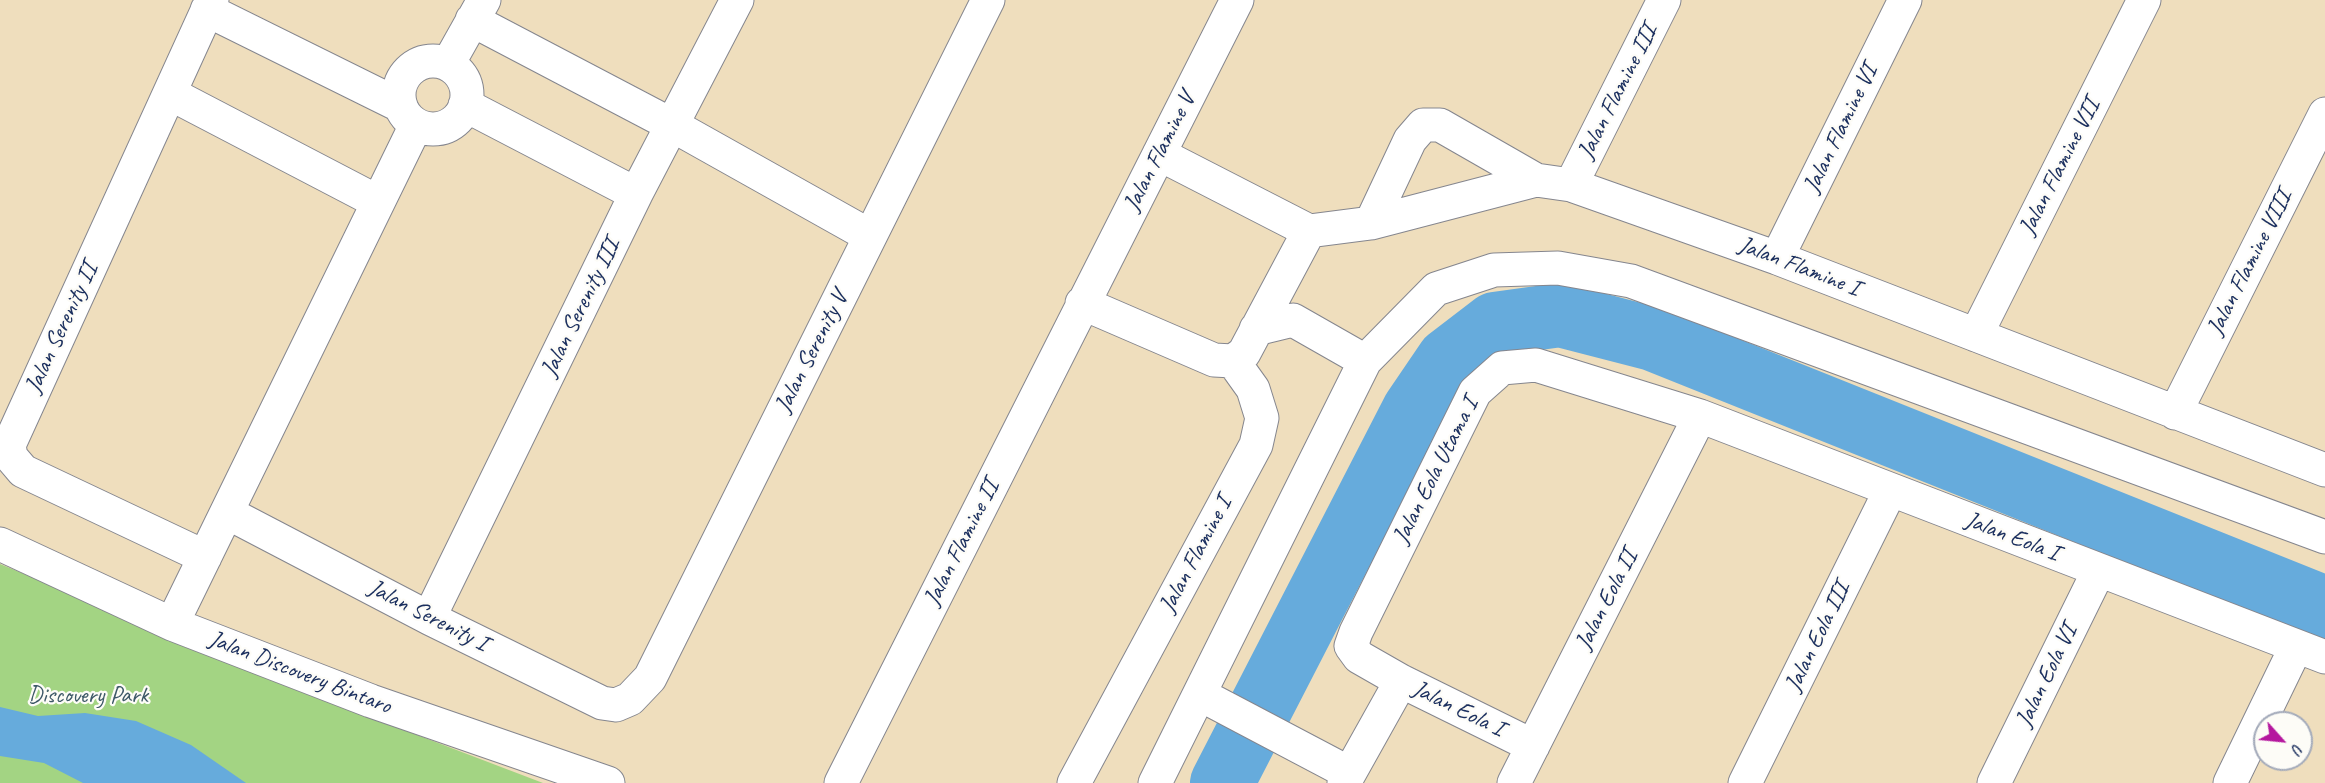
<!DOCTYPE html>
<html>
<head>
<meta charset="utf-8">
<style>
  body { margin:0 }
  #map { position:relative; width:2325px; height:783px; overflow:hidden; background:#efdebd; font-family:Caveat,sans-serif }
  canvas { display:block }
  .north { position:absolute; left:2253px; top:711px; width:60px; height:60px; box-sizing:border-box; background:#fdfcf7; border:2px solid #a3aaba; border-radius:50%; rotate:117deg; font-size:16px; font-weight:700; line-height:24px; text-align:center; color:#1b2f5e }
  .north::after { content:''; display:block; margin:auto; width:21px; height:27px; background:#b5179e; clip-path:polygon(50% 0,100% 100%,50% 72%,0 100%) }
</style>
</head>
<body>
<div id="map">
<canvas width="2325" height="783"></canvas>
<div class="north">U</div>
</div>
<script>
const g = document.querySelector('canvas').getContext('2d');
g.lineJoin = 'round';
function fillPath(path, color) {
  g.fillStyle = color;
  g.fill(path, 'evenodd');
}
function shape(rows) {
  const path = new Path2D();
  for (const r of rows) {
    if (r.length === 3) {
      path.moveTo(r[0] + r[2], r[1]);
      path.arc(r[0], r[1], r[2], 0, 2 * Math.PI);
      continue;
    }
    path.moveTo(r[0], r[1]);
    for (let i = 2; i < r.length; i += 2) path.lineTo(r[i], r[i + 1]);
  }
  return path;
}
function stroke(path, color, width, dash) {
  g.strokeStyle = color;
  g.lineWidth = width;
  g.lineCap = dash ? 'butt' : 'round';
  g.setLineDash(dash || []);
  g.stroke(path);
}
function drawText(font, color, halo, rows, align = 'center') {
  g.font = font + ' Caveat,sans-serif';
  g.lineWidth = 4.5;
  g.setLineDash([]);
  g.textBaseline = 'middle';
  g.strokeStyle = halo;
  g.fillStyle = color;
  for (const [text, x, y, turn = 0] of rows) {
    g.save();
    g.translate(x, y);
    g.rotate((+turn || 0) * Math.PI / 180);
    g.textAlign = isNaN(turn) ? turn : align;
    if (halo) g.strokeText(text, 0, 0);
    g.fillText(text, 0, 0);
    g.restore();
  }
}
fillPath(shape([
  [0,564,391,725,543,783,0,783]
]), '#a3d483');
fillPath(shape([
  [0,707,38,716,85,713,136,721,191,745,246,783,83,783,44,763,0,756]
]), '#66abdc');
stroke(shape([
  [1222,783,1414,410,1448,360,1495,324,1560,315,1653,339,2325,608]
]), '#66abdc', 64);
const minor = shape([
  [207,10,401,106],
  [472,20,672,125,870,236],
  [433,95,34],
  [448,64,484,0],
  [171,94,378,202],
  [465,105,636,194],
  [1159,154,1309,231],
  [1571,185,1664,0],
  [1371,223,1410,140,1423,125,1440,125,1536,180],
  [1309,231,1371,223,1536,180,1571,185,1777,258,2325,470],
  [1777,258,1905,0],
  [1082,303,1214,360,1233,361],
  [1256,329,1293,320,1365,361],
  [1976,335,2144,0],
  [1233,361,1244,353,1309,231],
  [2175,413,2325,114],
  [228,513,429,618,602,703,616,705,630,699,650,678,988,0],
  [0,544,172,624,371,701,608,783],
  [205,557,23,471,11,457,9,445,212,0],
  [429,618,636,194,737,0],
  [172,624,416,125],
  [1201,695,1349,773],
  [1533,746,1401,681,1359,657,1351,646,1356,632,1475,392,1502,368,1536,365,1700,416,2325,657],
  [841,783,1237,0],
  [1074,783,1256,445,1262,418,1253,389,1233,361],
  [1155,783,1365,361,1436,289,1494,270,1558,268,1631,281,2325,537],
  [1344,783,1401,681],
  [1514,783,1700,416],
  [1745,783,1890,491],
  [1994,783,2099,570],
  [2230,783,2296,647]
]);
stroke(minor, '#85868e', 35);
stroke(minor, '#fff', 33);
drawText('24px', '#1b2f5e', '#fdfcf7', [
  ["Jalan Flamine III",1618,92,-63],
  ["Jalan Flamine VI",1841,129,-64],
  ["Jalan Flamine V",1160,152,-63],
  ["Jalan Flamine VII",2060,167,-63],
  ["Jalan Flamine VIII",2250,263,-63],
  ["Jalan Flamine I",1799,267,21],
  ["Jalan Serenity III",581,308,-64],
  ["Jalan Serenity II",62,328,-65],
  ["Jalan Serenity V",812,352,-63],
  ["Jalan Eola Utama I",1436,471,-63],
  ["Jalan Eola I",2012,537,21],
  ["Jalan Flamine II",962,543,-63],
  ["Jalan Flamine I",1196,555,-62],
  ["Jalan Eola II",1607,600,-63],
  ["Jalan Serenity I",428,616,27],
  ["Jalan Eola III",1818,637,-64],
  ["Jalan Discovery Bintaro",300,673,21],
  ["Jalan Eola VI",2047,676,-64],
  ["Jalan Eola I",1458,709,26]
]);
drawText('24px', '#3d5867', '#fdfcf7', [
  ["Discovery Park",88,696]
]);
</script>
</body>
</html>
